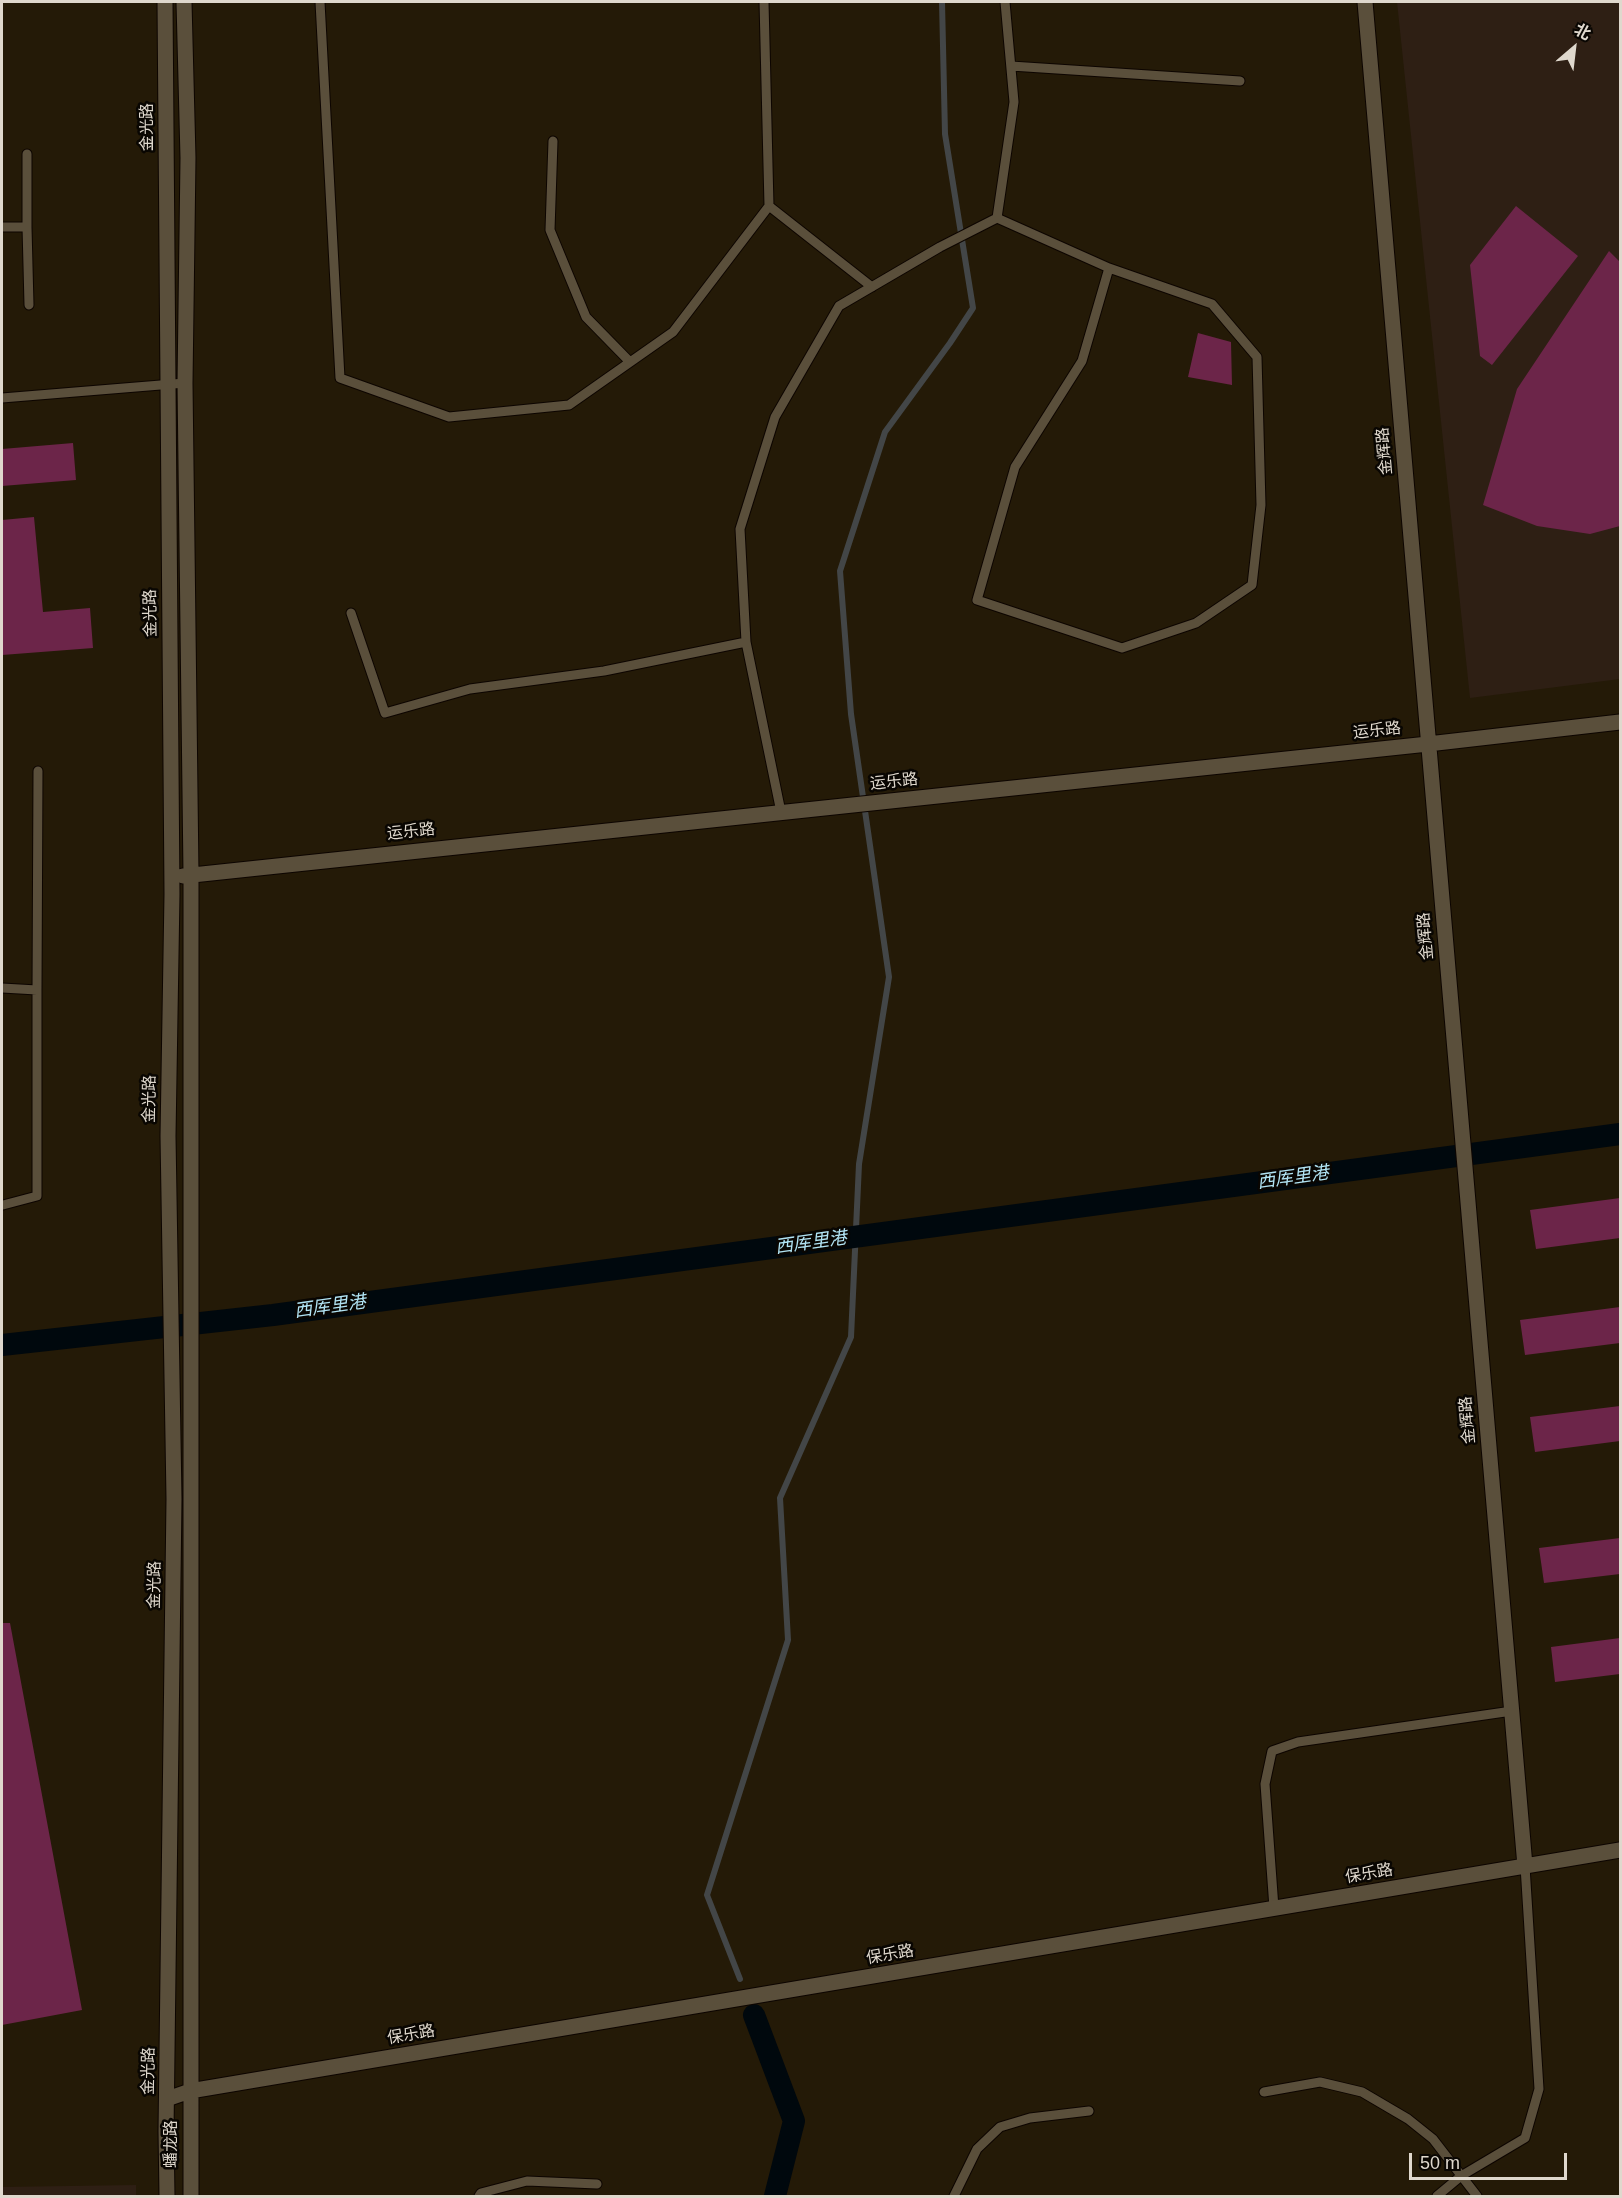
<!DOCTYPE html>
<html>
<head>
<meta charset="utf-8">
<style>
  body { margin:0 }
  #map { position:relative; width:1622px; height:2198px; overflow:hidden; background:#241a07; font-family:Helvetica,"Noto Sans SC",sans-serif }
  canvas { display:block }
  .frame { position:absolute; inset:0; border:3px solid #dfd8cd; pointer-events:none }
  .north { position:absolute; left:1544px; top:18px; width:60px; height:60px; -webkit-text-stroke:4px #090602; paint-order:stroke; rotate:28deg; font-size:16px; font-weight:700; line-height:24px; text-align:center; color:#dfd8cd }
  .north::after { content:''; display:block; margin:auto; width:21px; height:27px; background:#dfd8cd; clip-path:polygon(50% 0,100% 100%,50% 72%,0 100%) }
  .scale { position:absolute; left:1409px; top:2153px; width:158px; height:27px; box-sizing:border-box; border:3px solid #dfd8cd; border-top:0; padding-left:8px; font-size:18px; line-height:21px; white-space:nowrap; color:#dfd8cd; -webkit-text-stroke:4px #090602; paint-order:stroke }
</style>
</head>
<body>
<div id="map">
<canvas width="1622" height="2198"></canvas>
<div class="frame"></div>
<div class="north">北</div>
<div class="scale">50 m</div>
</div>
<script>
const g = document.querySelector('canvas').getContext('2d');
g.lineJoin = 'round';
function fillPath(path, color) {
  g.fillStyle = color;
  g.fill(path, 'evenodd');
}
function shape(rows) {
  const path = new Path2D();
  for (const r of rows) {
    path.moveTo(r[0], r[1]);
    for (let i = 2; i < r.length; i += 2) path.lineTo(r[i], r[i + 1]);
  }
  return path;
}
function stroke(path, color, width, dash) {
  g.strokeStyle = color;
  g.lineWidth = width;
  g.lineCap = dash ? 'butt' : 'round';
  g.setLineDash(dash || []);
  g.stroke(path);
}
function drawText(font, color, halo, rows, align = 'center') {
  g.font = font + ' Helvetica,"Noto Sans SC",sans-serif';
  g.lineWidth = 5;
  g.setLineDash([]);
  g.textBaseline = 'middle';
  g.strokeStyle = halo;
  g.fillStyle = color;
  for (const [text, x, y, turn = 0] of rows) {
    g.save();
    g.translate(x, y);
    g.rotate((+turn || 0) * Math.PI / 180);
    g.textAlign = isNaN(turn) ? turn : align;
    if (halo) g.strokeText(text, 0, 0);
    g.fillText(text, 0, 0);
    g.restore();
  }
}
fillPath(shape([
  [1397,2,1620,2,1620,679,1470,698],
  [136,2185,136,2196,2,2196,2,2187]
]), '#2e1f14');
stroke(shape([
  [740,1979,707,1895,788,1640,780,1498,851,1337,859,1164,889,977,851,714,840,571,885,432,950,343,973,308,945,134,942,2]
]), '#434647', 6);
stroke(shape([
  [2,1345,273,1315,1620,1134],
  [754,2015,794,2121,775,2196]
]), '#00080d', 22);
fillPath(shape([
  [1516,206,1578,256,1492,365,1480,356,1470,265],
  [1609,251,1620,262,1620,526,1590,534,1537,526,1483,505,1517,389],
  [1198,333,1231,342,1232,385,1188,377],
  [73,443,76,480,2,486,2,449],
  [34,517,43,612,90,608,93,648,2,655,2,520],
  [1620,1198,1620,1238,1536,1249,1530,1210],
  [1620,1307,1620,1343,1525,1355,1520,1320],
  [1620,1406,1620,1441,1535,1452,1530,1417],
  [1620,1538,1620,1574,1544,1583,1539,1548],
  [2,1623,10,1623,82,2010,2,2025],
  [1620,1638,1620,1674,1555,1682,1551,1647]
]), '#6c2549');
const lane = shape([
  [320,2,340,378,449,417,569,405,673,332,769,206,764,2],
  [1011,66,1240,81],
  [553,141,550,230,586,317,630,362],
  [769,206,872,287],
  [997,218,1109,268,1212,304,1257,357,1261,505,1252,585,1196,623,1122,648,977,600,1015,467,1082,361,1109,268],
  [2,227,27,227,29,305],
  [27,227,27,154],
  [2,398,185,383],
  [351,613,385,713,470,689,604,671,746,642],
  [781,812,746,642,740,529,775,417,839,306,940,247,997,218,1014,102,1005,2],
  [2,988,37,990,38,771],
  [3,1205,37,1196,37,990],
  [1274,1908,1265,1784,1272,1751,1298,1742,1512,1711],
  [1264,2092,1320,2082,1362,2092,1408,2119,1433,2139,1477,2196],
  [479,2196,481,2193,527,2181,597,2184],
  [954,2196,977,2149,1000,2127,1030,2118,1089,2111],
  [1437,2196,1461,2176,1525,2138,1539,2089,1525,1866]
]);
const secondary = shape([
  [165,2,172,894,168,1136,174,1499,166,2131,167,2196],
  [184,2,188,158,185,383,191,874,191,2196],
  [1365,2,1525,1866],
  [183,876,1428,744,1620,722],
  [167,2099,190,2091,1620,1850]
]);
stroke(lane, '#0d0500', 11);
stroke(secondary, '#0d0500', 17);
stroke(lane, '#5a4f3b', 9);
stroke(secondary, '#5a4f3b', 15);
drawText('16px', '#dfd8cd', '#090602', [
  ["金光路",148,127,-90],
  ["金辉路",1385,451,-95],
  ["金光路",151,613,-91],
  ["运乐路",1377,731,-6],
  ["运乐路",894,782,-6],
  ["运乐路",411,832,-6],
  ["金辉路",1426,936,-95],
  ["金光路",150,1099,-89],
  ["金辉路",1468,1420,-95],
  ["金光路",155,1585,-89],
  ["保乐路",1369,1874,-10],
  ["保乐路",890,1955,-10],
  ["保乐路",411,2035,-10],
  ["金光路",149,2071,-89],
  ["蟠龙路",172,2144,-90]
]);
drawText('italic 18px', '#b1e3f3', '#090602', [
  ["西厍里港",1293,1178,-8],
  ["西厍里港",811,1243,-8],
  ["西厍里港",330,1307,-8]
]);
</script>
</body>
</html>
